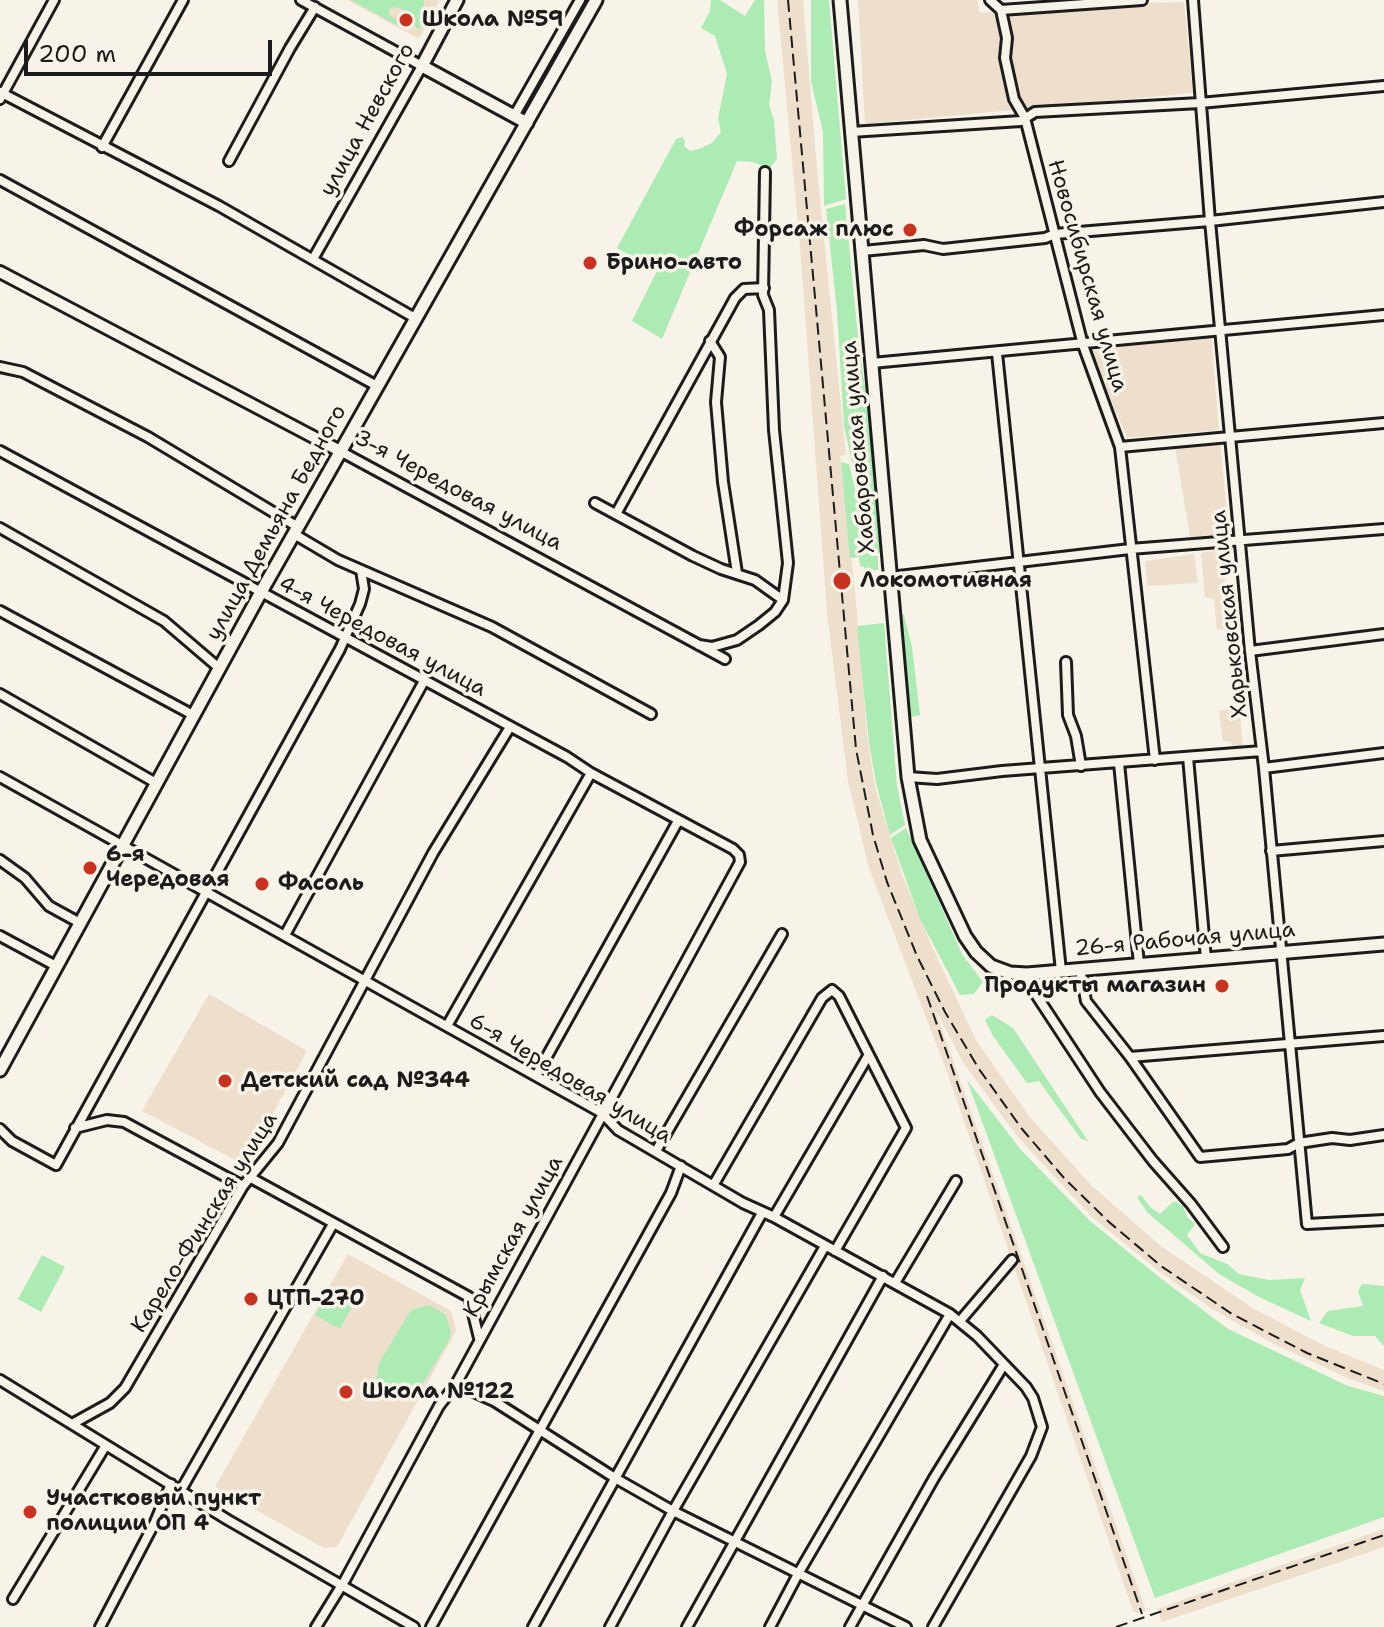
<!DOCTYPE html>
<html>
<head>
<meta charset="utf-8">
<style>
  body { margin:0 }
  #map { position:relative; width:1384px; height:1627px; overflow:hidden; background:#f7f3e8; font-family:"Shantell Sans",sans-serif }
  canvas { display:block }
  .scale { position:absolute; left:24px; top:40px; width:248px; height:36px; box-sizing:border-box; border:4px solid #1c1c1c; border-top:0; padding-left:10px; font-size:24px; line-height:28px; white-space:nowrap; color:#1c1c1c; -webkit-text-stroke:6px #f7f3e8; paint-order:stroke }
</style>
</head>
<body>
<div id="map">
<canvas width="1384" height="1627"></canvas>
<div class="scale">200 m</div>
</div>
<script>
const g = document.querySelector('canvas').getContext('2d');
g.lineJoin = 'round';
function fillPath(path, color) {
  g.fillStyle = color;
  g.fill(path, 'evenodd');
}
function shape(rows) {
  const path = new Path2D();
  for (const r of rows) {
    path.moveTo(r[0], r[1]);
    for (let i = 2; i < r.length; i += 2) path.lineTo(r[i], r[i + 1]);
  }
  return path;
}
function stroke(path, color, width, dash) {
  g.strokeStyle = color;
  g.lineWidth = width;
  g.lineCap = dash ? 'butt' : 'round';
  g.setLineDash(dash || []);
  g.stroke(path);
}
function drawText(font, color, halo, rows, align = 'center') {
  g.font = font + ' "Shantell Sans",sans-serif';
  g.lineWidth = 7;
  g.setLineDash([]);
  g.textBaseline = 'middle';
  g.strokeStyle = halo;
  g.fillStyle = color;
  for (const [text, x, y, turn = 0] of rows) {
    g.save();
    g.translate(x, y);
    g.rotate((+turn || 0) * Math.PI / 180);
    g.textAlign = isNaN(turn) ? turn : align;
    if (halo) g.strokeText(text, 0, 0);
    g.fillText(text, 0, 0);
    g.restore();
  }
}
fillPath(shape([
  [347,0,440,0,419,39],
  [777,0,803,0,817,169,846,455,840,456,855,590,867,735,875,787,902,875,930,942,976,1040,1028,1115,1092,1186,1162,1247,1254,1309,1325,1346,1384,1370,1384,1391,1350,1379,1274,1344,1212,1309,1160,1272,1092,1217,1017,1136,964,1064,935,1009,1146,1611,1138,1613,1133,1611,947,1072,869,868,848,781,827,613,800,246],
  [858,0,977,0,980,13,1089,4,1184,2,1193,93,865,124],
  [1211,334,1219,430,1127,438,1091,351],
  [1220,441,1229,534,1190,537,1175,447],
  [1221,549,1231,629,1217,630,1214,599,1205,597,1201,553],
  [1194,554,1198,583,1147,586,1145,561],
  [1239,707,1243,746,1232,747,1231,742,1223,741,1219,711],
  [209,994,307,1051,245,1165,142,1111],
  [348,1254,451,1311,456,1331,337,1547,324,1548,215,1487],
  [1384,1529,1384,1547,1162,1622,1157,1609]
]), '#eedfcc');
fillPath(shape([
  [351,0,424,0,424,10,421,13,422,26,420,29,416,28,407,12,400,8,391,7,388,14,408,27,402,28],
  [711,0,720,0,745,16,755,0,764,0,765,51,772,81,769,105,774,120,777,159,770,168,752,162,737,161,662,339,632,321,657,271,617,248,676,139,682,137,685,141,684,146,690,151,699,149,712,143,721,132,718,118,727,74,715,36,701,28,710,11],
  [811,0,829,0,846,199,824,206,823,132,811,81],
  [845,204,858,337,872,436,881,552,872,555,844,426,837,311,826,209],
  [841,462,849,464,871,556,878,556,878,570,865,572,864,567,860,566,859,557,850,558],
  [897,615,904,615,912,647,920,715,906,718],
  [884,623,897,786,905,825,890,835,876,783,869,743,857,626],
  [906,828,962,954,983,982,974,994,960,995,920,919,891,838],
  [992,1015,1013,1028,1088,1141,1081,1139,1039,1081,1027,1083,993,1036,985,1020],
  [967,1080,1021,1150,1089,1220,1159,1277,1228,1329,1348,1386,1384,1396,1384,1517,1155,1598],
  [1141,1195,1150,1207,1160,1214,1174,1201,1183,1206,1187,1217,1195,1224,1187,1235,1200,1253,1227,1264,1239,1274,1268,1280,1305,1278,1300,1290,1311,1321,1259,1297,1219,1274,1147,1212,1137,1197],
  [42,1255,65,1267,41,1312,18,1299],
  [1362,1284,1384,1286,1384,1346,1375,1336,1353,1336,1319,1323,1328,1311,1363,1306,1358,1291],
  [327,1293,352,1307,340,1329,315,1315],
  [430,1305,446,1315,451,1333,448,1342,416,1395,397,1400,388,1397,376,1382,379,1363,411,1310]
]), '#acebb3');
const minor = shape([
  [301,0,422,66,313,259],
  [990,0,1001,10,1007,38,1005,58,1014,99,1025,118,1083,345,1120,447,1155,760],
  [1193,0,1210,221,1250,651,1264,768,1307,1224,1384,1220],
  [1001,10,1142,0],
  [0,92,219,206,415,318],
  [0,99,54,0],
  [514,116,580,0],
  [851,132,1021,121,1035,112,1200,103,1384,86],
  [102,147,183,0],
  [229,161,290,48,315,7],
  [0,180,377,386],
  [863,251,924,245,943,249,1045,238,1055,234,1210,221,1384,202],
  [710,341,720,357,716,402,723,482,737,573],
  [997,353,1061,971],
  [872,363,1384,315],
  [0,367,23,372,148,437,298,527],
  [1120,447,1384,423],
  [0,451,567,757,591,773,733,849,739,855,740,862,456,1384,439,1406,345,1580,316,1627],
  [340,451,725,659],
  [595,503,693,556,721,569,755,580,783,600],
  [616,514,735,298,744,289,764,288],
  [0,528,164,621,219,668],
  [294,534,338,560,492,627,651,714],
  [890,577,1130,549,1384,529],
  [0,611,193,715],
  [699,645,712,647,737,640,759,625,775,612,783,600,788,563,774,430,769,310,763,295,765,172],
  [1250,651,1384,634],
  [1066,662,1068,715,1076,736,1081,766],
  [0,694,156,783],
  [1188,757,1206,959],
  [1119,763,1139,964],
  [1264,768,1384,753],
  [0,777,602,1113,618,1130,743,1203,774,1217,950,1314,977,1336,1026,1387,1033,1398,1042,1427,1031,1456,933,1627],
  [908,777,937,779,1002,771,1262,751],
  [1271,851,1384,841],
  [0,860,25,878,49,906,80,923],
  [285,935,424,681],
  [0,936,56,966],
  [1080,969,1086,1001,1130,1057,1200,1157,1288,1149,1299,1143,1332,1138,1350,1140,1384,1135],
  [1027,974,1031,987,1100,1092,1153,1161,1191,1204,1223,1247],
  [447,1026,591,773],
  [1130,1057,1384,1036],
  [536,1076,678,821],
  [75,1128,107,1120,124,1122,243,1186],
  [0,1129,12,1141,56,1165,340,649,360,604,364,589,361,570],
  [656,1151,782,934],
  [251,1178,469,1297,479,1338],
  [714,1184,822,998,832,990,839,996,906,1128,835,1251],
  [774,1217,868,1056],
  [895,1283,956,1181],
  [960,1321,1012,1260],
  [0,1380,228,1520,414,1627],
  [456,1384,494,1401,615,1478,673,1511,906,1627],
  [72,1424,110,1403,125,1388,243,1186,278,1143,433,853,510,727],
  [181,1490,333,1224],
  [13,1599,106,1445],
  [100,1627,155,1522,171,1484],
  [431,1627,671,1193,681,1166],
  [533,1627,762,1213],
  [610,1627,673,1511,825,1246],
  [687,1627,883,1276],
  [770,1627,798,1574,950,1314],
  [850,1627,934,1478,1003,1366]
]);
const tertiary = shape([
  [0,272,340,451]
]);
const secondary = shape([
  [457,0,422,66,527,123],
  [840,0,908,777,920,840,965,936,976,952,991,966,1010,973,1027,974,1384,944],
  [0,1070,261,592,596,0]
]);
stroke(minor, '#1c1c1c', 14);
stroke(tertiary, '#1c1c1c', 16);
stroke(secondary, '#1c1c1c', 17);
stroke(minor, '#f7f3e8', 8);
stroke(tertiary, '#f7f3e8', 10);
stroke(secondary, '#f7f3e8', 11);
stroke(shape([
  [788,0,856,749,873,835,887,882,917,956,945,1012,979,1069,1022,1129,1064,1178,1109,1222,1161,1266,1232,1314,1307,1353,1384,1384],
  [927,996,1142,1614],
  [1116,1627,1384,1535]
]), '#1c1c1c', 2, [12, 6]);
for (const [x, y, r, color] of [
  [406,20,8,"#c8321e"],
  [910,230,8,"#c8321e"],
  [590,263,8,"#c8321e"],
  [842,581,10,"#c8321e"],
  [90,868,8,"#c8321e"],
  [262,884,8,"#c8321e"],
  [1222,986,8,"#c8321e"],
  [225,1081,8,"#c8321e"],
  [251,1299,8,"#c8321e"],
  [346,1392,8,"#c8321e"],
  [30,1512,8,"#c8321e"]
]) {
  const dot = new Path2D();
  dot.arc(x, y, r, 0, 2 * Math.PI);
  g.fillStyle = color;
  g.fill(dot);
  stroke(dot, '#f7f3e8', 3);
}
drawText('bold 22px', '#1c1c1c', '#f7f3e8', [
  ["Школа №59",422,20],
  ["Форсаж плюс",894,230,"right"],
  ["Брино-авто",606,263],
  ["Локомотивная",860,581],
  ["6-я",106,855],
  ["Чередовая",106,880],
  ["Фасоль",278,884],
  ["Продукты магазин",1206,986,"right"],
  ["Детский сад №344",241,1081],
  ["ЦТП-270",267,1299],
  ["Школа №122",362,1392],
  ["Участковый пункт",46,1499],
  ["полиции ОП 4",46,1524]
], 'left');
drawText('22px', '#1c1c1c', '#f7f3e8', [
  ["улица Невского",368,120,-61],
  ["Новосибирская улица",1087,276,74],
  ["Хабаровская улица",859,447,-95],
  ["3-я Чередовая улица",458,491,28],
  ["улица Демьяна Бедного",277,523,-61],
  ["Харьковская улица",1230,614,-96],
  ["4-я Чередовая улица",382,637,28],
  ["26-я Рабочая улица",1185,940,-5],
  ["6-я Чередовая улица",570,1079,31],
  ["Карело-Финская улица",205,1223,-58],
  ["Крымская улица",514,1237,-61]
]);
</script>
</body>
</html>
